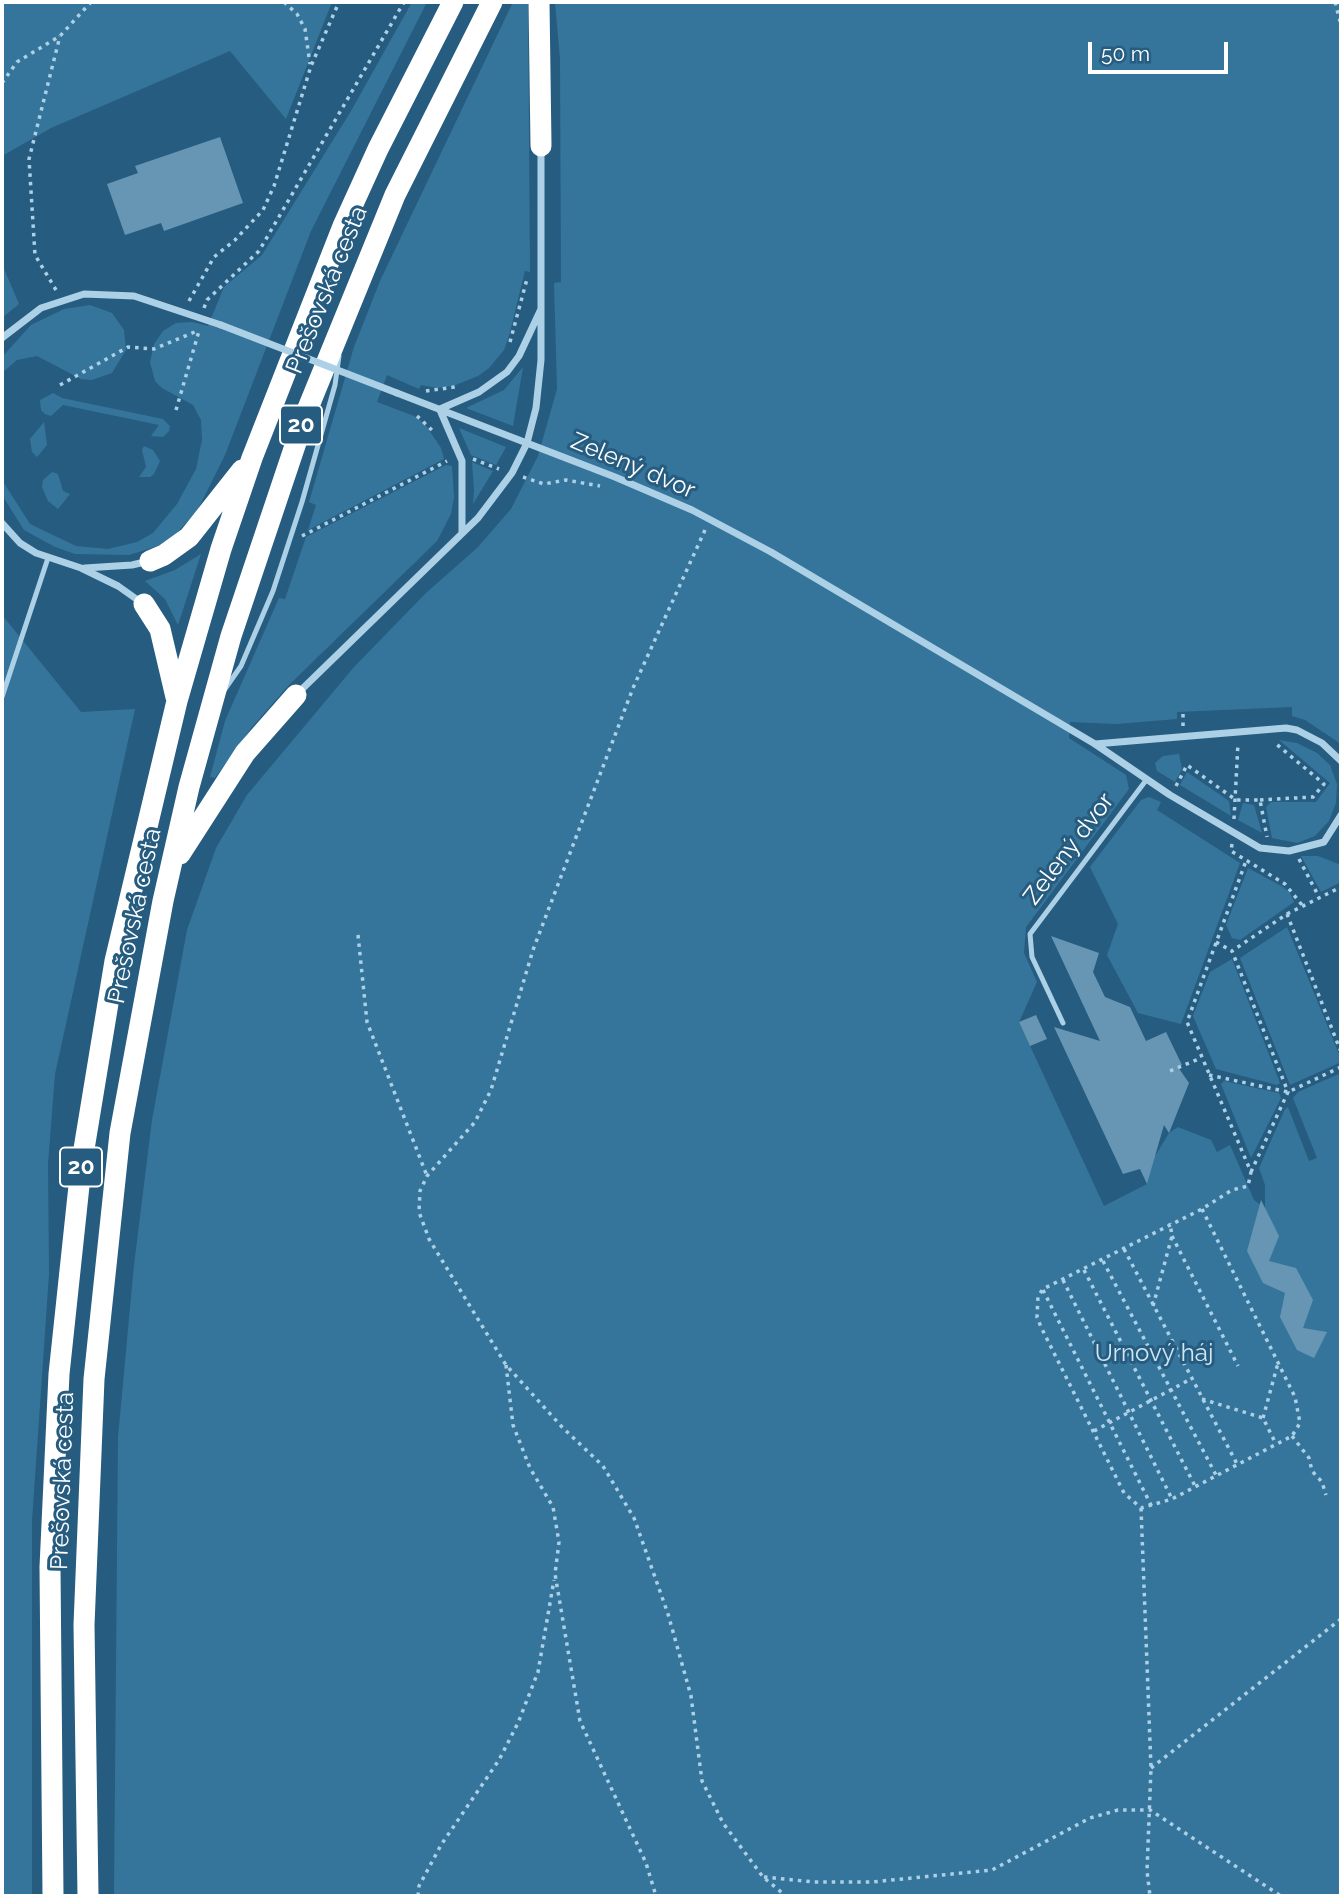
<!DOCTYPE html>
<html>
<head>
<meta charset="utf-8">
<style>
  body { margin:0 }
  #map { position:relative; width:1343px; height:1898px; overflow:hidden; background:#265c7f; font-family:Raleway,sans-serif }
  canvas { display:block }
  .frame { position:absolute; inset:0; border:4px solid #fff; pointer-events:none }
  .scale { position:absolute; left:1088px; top:42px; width:140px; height:32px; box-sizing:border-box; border:4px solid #fff; border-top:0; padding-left:9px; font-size:21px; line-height:24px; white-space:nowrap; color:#fff; -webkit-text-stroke:5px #265c7f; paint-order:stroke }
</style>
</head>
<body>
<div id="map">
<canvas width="1343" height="1898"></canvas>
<div class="frame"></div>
<div class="scale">50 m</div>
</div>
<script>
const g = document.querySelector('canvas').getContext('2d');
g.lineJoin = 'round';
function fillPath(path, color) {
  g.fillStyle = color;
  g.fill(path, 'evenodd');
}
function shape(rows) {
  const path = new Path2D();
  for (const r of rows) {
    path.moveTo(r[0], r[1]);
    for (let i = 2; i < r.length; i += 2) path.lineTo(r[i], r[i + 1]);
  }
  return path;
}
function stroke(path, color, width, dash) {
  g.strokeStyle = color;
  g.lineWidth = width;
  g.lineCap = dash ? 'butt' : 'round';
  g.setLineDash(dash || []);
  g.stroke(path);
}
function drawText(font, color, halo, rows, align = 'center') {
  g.font = font + ' Raleway,sans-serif';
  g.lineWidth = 6;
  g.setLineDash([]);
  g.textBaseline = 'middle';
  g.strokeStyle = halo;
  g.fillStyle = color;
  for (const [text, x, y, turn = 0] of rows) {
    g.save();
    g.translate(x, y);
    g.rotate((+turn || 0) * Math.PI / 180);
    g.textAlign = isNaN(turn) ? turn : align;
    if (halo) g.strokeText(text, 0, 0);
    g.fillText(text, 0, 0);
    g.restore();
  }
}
fillPath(shape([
  [2,2,332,2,286,119,230,51,51,128,2,156],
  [412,2,427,2,311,231,225,455,197,511,172,538,158,546,129,555,75,554,55,547,24,530,2,495,2,480,30,524,76,546,108,549,137,542,153,533,177,504,196,469,202,440,201,420,193,405,162,388,155,381,150,362,154,344,163,331,176,323,192,322,208,326,224,287,262,255,351,111],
  [513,2,528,2,530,272,525,271,509,336,504,350,489,368,478,376,453,386,437,388,421,385,419,389,387,375,377,402,414,416,425,424,441,448,444,459,308,530,316,505,309,502,354,347,380,281],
  [555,2,1341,2,1341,744,1305,720,1292,716,1292,707,1177,712,1177,719,1117,724,1070,722,1069,738,1126,775,1129,789,1026,927,1024,953,1037,982,1019,1022,1104,1206,1147,1184,1154,1158,1169,1133,1178,1127,1211,1140,1217,1152,1230,1145,1254,1200,1265,1208,1265,1185,1259,1168,1285,1109,1288,1107,1309,1161,1317,1158,1293,1098,1298,1092,1341,1073,1341,1896,114,1896,118,1437,134,1265,152,1120,187,930,216,848,247,795,354,667,426,593,478,547,511,509,538,456,557,389,554,283,561,282,560,59],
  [2,264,19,304,2,318],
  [90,305,112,313,124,330,126,350,112,373,92,380,81,379,37,356,17,360,2,373,2,357,31,325,64,309],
  [523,367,513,426,466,408,504,390],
  [53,393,62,398,163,419,170,426,169,431,163,437,151,436,159,425,63,405,51,416,45,414,41,410,40,400],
  [44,422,47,445,37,457,32,452,30,439],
  [459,428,506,447,496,465,471,455],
  [144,446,153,450,160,461,154,474,150,477,139,477,146,467,142,450],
  [472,462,493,471,473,504,474,490],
  [446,465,452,466,454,497,451,514,437,541,289,685,252,727,215,778,210,777,225,721,279,598,285,599,306,537],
  [52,472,58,474,63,491,70,494,58,509,48,501,42,487,43,480],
  [201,554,178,625,165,599,145,581,175,570],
  [2,615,81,712,135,709,55,1074,48,1164,49,1274,32,1521,32,1896,2,1896],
  [1279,740,1297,743,1317,753,1330,765,1337,784,1336,803,1329,821,1315,836,1297,843,1272,838,1266,807,1271,802,1316,802,1330,783],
  [1179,754,1182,769,1175,782,1157,771,1155,763,1163,756],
  [1187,772,1229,801,1231,816,1180,785],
  [1149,797,1161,802,1157,810,1240,863,1181,1024,1138,1013,1107,955,1118,924,1090,867,1141,800],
  [1243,803,1254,805,1262,833,1238,820],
  [1301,856,1318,856,1341,865,1341,882,1321,892],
  [1248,868,1283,887,1290,893,1294,902,1240,940,1232,938,1226,925],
  [1287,927,1341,1059,1339,1063,1290,1085,1240,958],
  [1232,959,1280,1083,1277,1085,1216,1069,1193,1016,1210,972],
  [1224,1081,1279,1093,1281,1098,1251,1158,1221,1084]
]), '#36759b');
fillPath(shape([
  [220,137,243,203,164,231,161,223,125,235,107,184,138,173,135,166],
  [1051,936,1099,953,1093,972,1105,997,1130,1007,1146,1041,1166,1032,1182,1065,1178,1067,1189,1083,1169,1133,1164,1125,1147,1184,1140,1169,1123,1174,1054,1027,1100,1041],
  [1036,1015,1047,1039,1030,1046,1019,1022],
  [1261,1200,1279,1236,1269,1261,1296,1268,1313,1300,1303,1328,1327,1332,1314,1358,1297,1350,1280,1317,1285,1293,1263,1283,1247,1251]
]), '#6696b4');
stroke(shape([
  [284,2,297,14,305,29,310,64],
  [1335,2,1341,25],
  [2,83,17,62,60,36,91,2],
  [56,290,35,255,29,159,60,36],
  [189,301,214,257,235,240,263,210,274,186,311,66,339,2],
  [204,308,207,300,259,251,404,2],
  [510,342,527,279],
  [60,385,128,347,154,349,197,331],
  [426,391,455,387],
  [176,410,199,331],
  [417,416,434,432],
  [473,459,499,469],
  [523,477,544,484,566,480,600,486],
  [705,530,633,688,533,950,491,1090,475,1122,427,1176,420,1191,419,1212,429,1239,506,1365,562,1427,603,1466,634,1518,668,1614,691,1696,702,1781,723,1823,763,1877,786,1896],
  [302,536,447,461],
  [1183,714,1183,726],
  [1176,786,1187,765,1236,800,1260,800,1267,837],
  [1260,800,1313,797,1324,784,1275,743],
  [1234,819,1238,743],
  [1232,844,1231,851,1285,884,1302,905],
  [1299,859,1319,897],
  [1287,914,1341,887],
  [358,935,367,1022,427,1176],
  [1216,942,1232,951],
  [1170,1071,1201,1058],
  [1209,1075,1288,1092,1341,1067],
  [1251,1172,1288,1092,1232,951,1287,914,1341,1052],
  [1202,1209,1295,1397,1300,1423,1292,1436,1172,1499,1141,1508,1124,1493,1041,1327,1037,1317,1038,1296,1043,1289,1202,1209,1232,1190,1248,1186,1251,1172,1187,1022,1246,861],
  [1172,1236,1238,1366],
  [1124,1249,1237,1464],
  [1103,1261,1216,1475],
  [1084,1270,1195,1486],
  [1063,1280,1172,1499],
  [1043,1290,1152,1507],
  [1153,1306,1172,1236,1170,1223],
  [506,1365,513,1425,530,1468,553,1507,559,1542,555,1574,580,1721,646,1863,656,1896],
  [1202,1399,1263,1418,1276,1444],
  [1263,1418,1278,1363],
  [1094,1431,1191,1379],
  [1292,1436,1309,1458,1312,1471,1322,1482,1326,1495],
  [1141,1508,1151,1768,1147,1871,1150,1896],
  [1151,1768,1341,1619],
  [764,1877,814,1882,872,1882,992,1870,1090,1818,1118,1810,1150,1810,1281,1896],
  [418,1896,419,1886,441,1845,499,1760,518,1723,538,1672,554,1580]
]), '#acd0e6', 3.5, [3.5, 5]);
stroke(shape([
  [225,689,241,666,273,591,302,502,335,385,339,356],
  [2,697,48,558],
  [1063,1023,1032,957,1030,934,1147,779]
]), '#acd0e6', 5);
stroke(shape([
  [2,338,41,308,84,294,134,296,221,325],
  [397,393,615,477,692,510,771,552,1095,744,1170,795,1260,848,1289,851,1324,842,1341,815],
  [440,409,479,392,507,372,519,356,541,309],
  [440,410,462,461,462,533],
  [2,523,20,543,36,553,81,568,118,586,142,603],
  [85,568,132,565,149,561],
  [298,693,478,518,512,473,527,443,536,408,541,360,541,150],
  [1095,744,1286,728,1297,730,1322,743,1341,761]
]), '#acd0e6', 7);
stroke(shape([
  [539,2,541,146],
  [150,561,164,555,189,537,242,470],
  [144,604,160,629,176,697],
  [180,854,245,753,296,695],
  [53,1896,50,1567,59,1374,81,1167,115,961,177,701,221,549,252,458,343,226,378,149,453,2],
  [88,1896,84,1625,94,1379,120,1133,163,901,189,787,231,636,306,413,395,195,492,2]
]), '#fff', 21);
stroke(shape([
  [221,325,397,393]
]), '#acd0e6', 7);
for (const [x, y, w] of [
  [301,425,42],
  [81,1167,42]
]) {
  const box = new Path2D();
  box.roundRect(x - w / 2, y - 19.5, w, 39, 5);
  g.fillStyle = '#265c7f';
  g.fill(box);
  stroke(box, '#fff', 2);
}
drawText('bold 23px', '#fff', null, [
  ["20",301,425],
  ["20",81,1167]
]);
drawText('24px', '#fff', '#265c7f', [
  ["Prešovská cesta",327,290,-68],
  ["Zelený dvor",633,466,23],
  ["Zelený dvor",1069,849,-53],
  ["Prešovská cesta",135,916,-78],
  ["Prešovská cesta",63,1481,-88]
]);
drawText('24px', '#cfe7f5', '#265c7f', [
  ["Urnový háj",1154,1354]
]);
</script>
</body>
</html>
